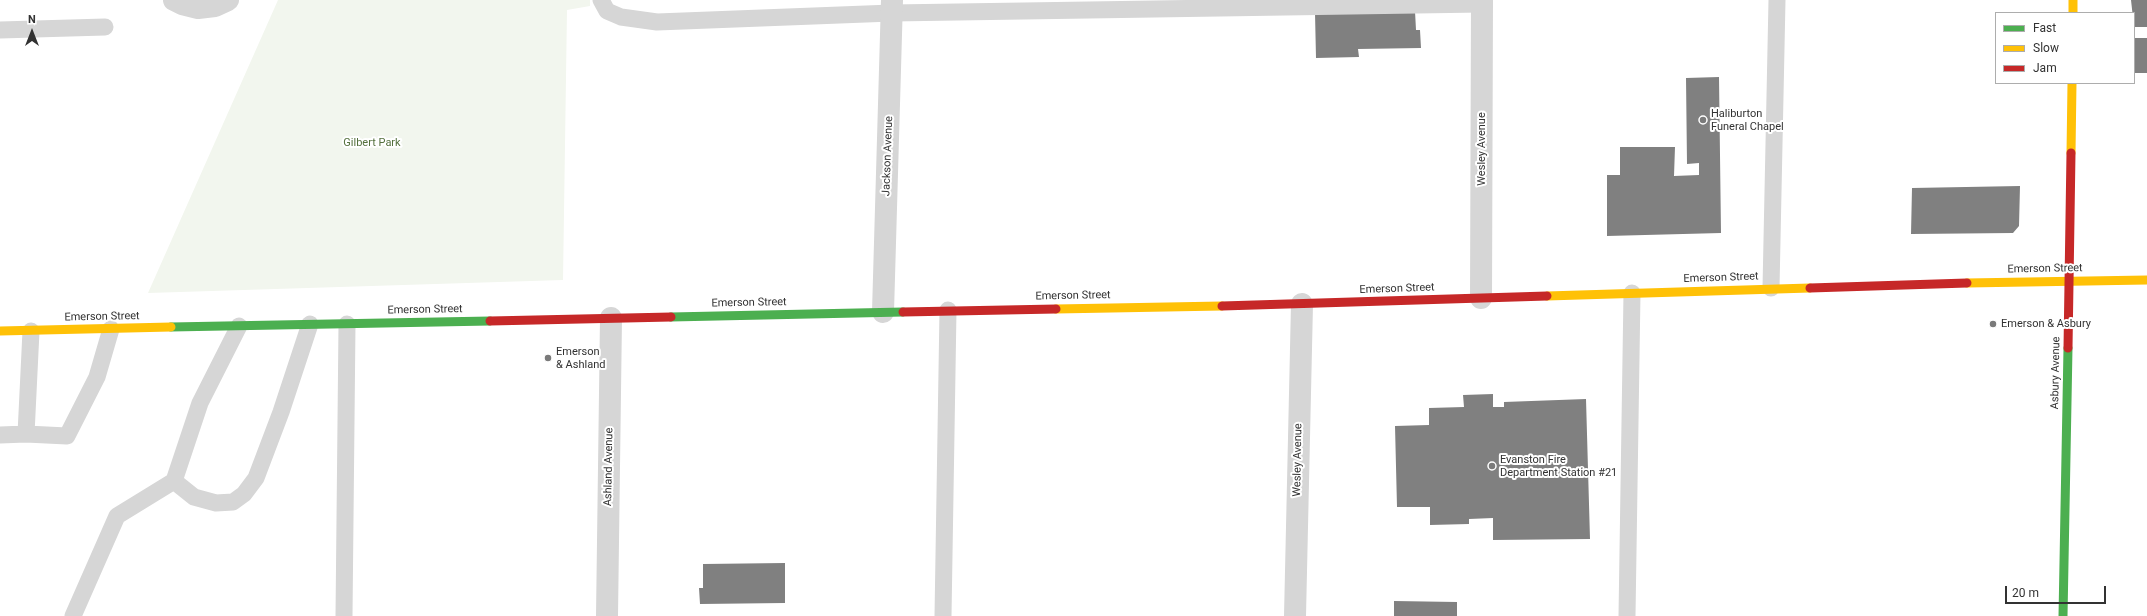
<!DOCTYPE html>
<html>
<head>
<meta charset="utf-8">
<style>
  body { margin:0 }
  #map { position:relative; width:2147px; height:616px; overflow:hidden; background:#fff; font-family:Roboto,sans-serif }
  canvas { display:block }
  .legend { position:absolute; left:1995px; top:12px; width:140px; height:72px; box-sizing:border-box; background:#fff; border:1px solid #adadad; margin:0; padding:5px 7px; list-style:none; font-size:12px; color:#323232 }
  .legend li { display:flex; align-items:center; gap:8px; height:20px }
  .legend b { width:20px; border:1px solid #adadad }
  .north { position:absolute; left:12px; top:12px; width:40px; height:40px; -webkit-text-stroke:3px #fff; paint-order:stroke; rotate:0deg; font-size:11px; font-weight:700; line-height:16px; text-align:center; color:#323232 }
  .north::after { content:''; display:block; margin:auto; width:14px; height:18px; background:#323232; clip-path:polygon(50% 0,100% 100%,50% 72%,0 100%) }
  .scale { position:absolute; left:2005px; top:586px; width:101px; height:18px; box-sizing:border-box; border:2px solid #323232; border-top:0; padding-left:5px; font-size:12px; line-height:14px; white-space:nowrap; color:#323232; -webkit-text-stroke:3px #fff; paint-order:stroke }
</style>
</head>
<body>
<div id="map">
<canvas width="2147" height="616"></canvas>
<ul class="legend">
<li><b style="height:5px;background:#4caf50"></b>Fast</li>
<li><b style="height:5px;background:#ffc107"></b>Slow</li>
<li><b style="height:5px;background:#c62828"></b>Jam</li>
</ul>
<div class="north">N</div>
<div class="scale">20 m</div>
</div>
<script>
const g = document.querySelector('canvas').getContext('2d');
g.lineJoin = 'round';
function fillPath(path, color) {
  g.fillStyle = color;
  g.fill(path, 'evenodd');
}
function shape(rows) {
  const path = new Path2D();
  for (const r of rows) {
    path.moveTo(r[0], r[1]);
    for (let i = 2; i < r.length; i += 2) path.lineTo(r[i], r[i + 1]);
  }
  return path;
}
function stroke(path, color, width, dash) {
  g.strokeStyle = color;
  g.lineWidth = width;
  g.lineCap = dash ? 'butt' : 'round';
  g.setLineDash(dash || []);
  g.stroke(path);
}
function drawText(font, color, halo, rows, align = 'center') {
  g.font = font + ' Roboto,sans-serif';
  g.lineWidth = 4;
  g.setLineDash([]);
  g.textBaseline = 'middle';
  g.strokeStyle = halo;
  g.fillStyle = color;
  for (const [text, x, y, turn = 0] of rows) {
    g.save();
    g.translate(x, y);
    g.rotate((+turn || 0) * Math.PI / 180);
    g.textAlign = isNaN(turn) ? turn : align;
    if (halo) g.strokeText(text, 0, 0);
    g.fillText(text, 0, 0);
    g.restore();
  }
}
fillPath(shape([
  [278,0,590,0,590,6,567,10,563,280,148,293]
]), '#f2f6ee');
fillPath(shape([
  [2131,0,2147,0,2147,27,2134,27],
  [1415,11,1416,30,1420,30,1421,48,1358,49,1359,57,1316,58,1315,13],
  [2134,38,2147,38,2147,73,2134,73],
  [1719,77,1721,233,1607,236,1607,175,1620,175,1620,147,1675,147,1674,176,1699,175,1699,163,1687,164,1686,78],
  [2020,186,2019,226,2013,233,1911,234,1912,188],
  [1493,394,1493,407,1504,407,1504,402,1586,399,1590,539,1493,540,1493,518,1469,519,1469,524,1430,525,1430,507,1397,507,1395,426,1429,425,1429,408,1464,407,1463,395],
  [785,563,785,603,700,604,699,588,703,588,703,564],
  [1394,601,1457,602,1457,616,1394,616]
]), '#808080');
stroke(shape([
  [601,0,607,11,621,17,657,22,892,13,1482,4],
  [0,30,105,27],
  [1771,288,1777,0],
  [26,434,67,436,97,377,111,329],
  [0,435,26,434,31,331],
  [174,481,194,497,216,503,233,502,244,494,256,478,281,412,310,324],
  [73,616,117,516,174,481,200,403,239,326],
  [344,616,347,324],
  [943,616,948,310],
  [1627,616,1632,293]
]), '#d6d6d6', 17);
stroke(shape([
  [174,0,182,4,198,8,215,6,228,0],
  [1481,298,1482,0],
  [883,312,892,0],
  [607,616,611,318],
  [1295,616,1302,304]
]), '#d6d6d6', 22);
stroke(shape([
  [671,317,903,312],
  [171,327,490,321],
  [2063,616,2068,348]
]), '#4caf50', 9);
stroke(shape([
  [2073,0,2073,13],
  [2071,153,2072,83],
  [1967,283,2147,280],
  [1547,296,1810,288],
  [1056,309,1222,306],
  [0,331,171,327]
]), '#ffc107', 9);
stroke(shape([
  [1810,288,1967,283],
  [1222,306,1547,296],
  [903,312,1056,309],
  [490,321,671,317],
  [2068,348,2071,153]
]), '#c62828', 9);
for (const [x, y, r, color] of [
  [1703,120,4,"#7a7a7a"],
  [1993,324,4,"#7a7a7a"],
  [548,358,4,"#7a7a7a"],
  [1492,466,4,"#7a7a7a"]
]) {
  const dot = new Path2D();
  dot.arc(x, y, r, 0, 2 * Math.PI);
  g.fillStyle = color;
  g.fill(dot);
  stroke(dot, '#fff', 1.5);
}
drawText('11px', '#323232', '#fff', [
  ["Haliburton",1711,114],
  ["Funeral Chapel",1711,127],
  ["Emerson & Asbury",2001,324],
  ["Emerson",556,352],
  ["& Ashland",556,365],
  ["Evanston Fire",1500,460],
  ["Department Station #21",1500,473]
], 'left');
drawText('11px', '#54703d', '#fff', [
  ["Gilbert Park",372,143]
]);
drawText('11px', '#323232', '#fff', [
  ["Wesley Avenue",1482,149,-90],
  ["Jackson Avenue",888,156,-88],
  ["Emerson Street",2045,269,-1],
  ["Emerson Street",1721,278,-2],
  ["Emerson Street",1397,289,-2],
  ["Emerson Street",1073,296,-1],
  ["Emerson Street",749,303,-1],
  ["Emerson Street",425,310,-1],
  ["Emerson Street",102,317,-1],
  ["Asbury Avenue",2056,373,-89],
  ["Wesley Avenue",1298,460,-89],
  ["Ashland Avenue",609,467,-89]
]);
</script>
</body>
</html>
